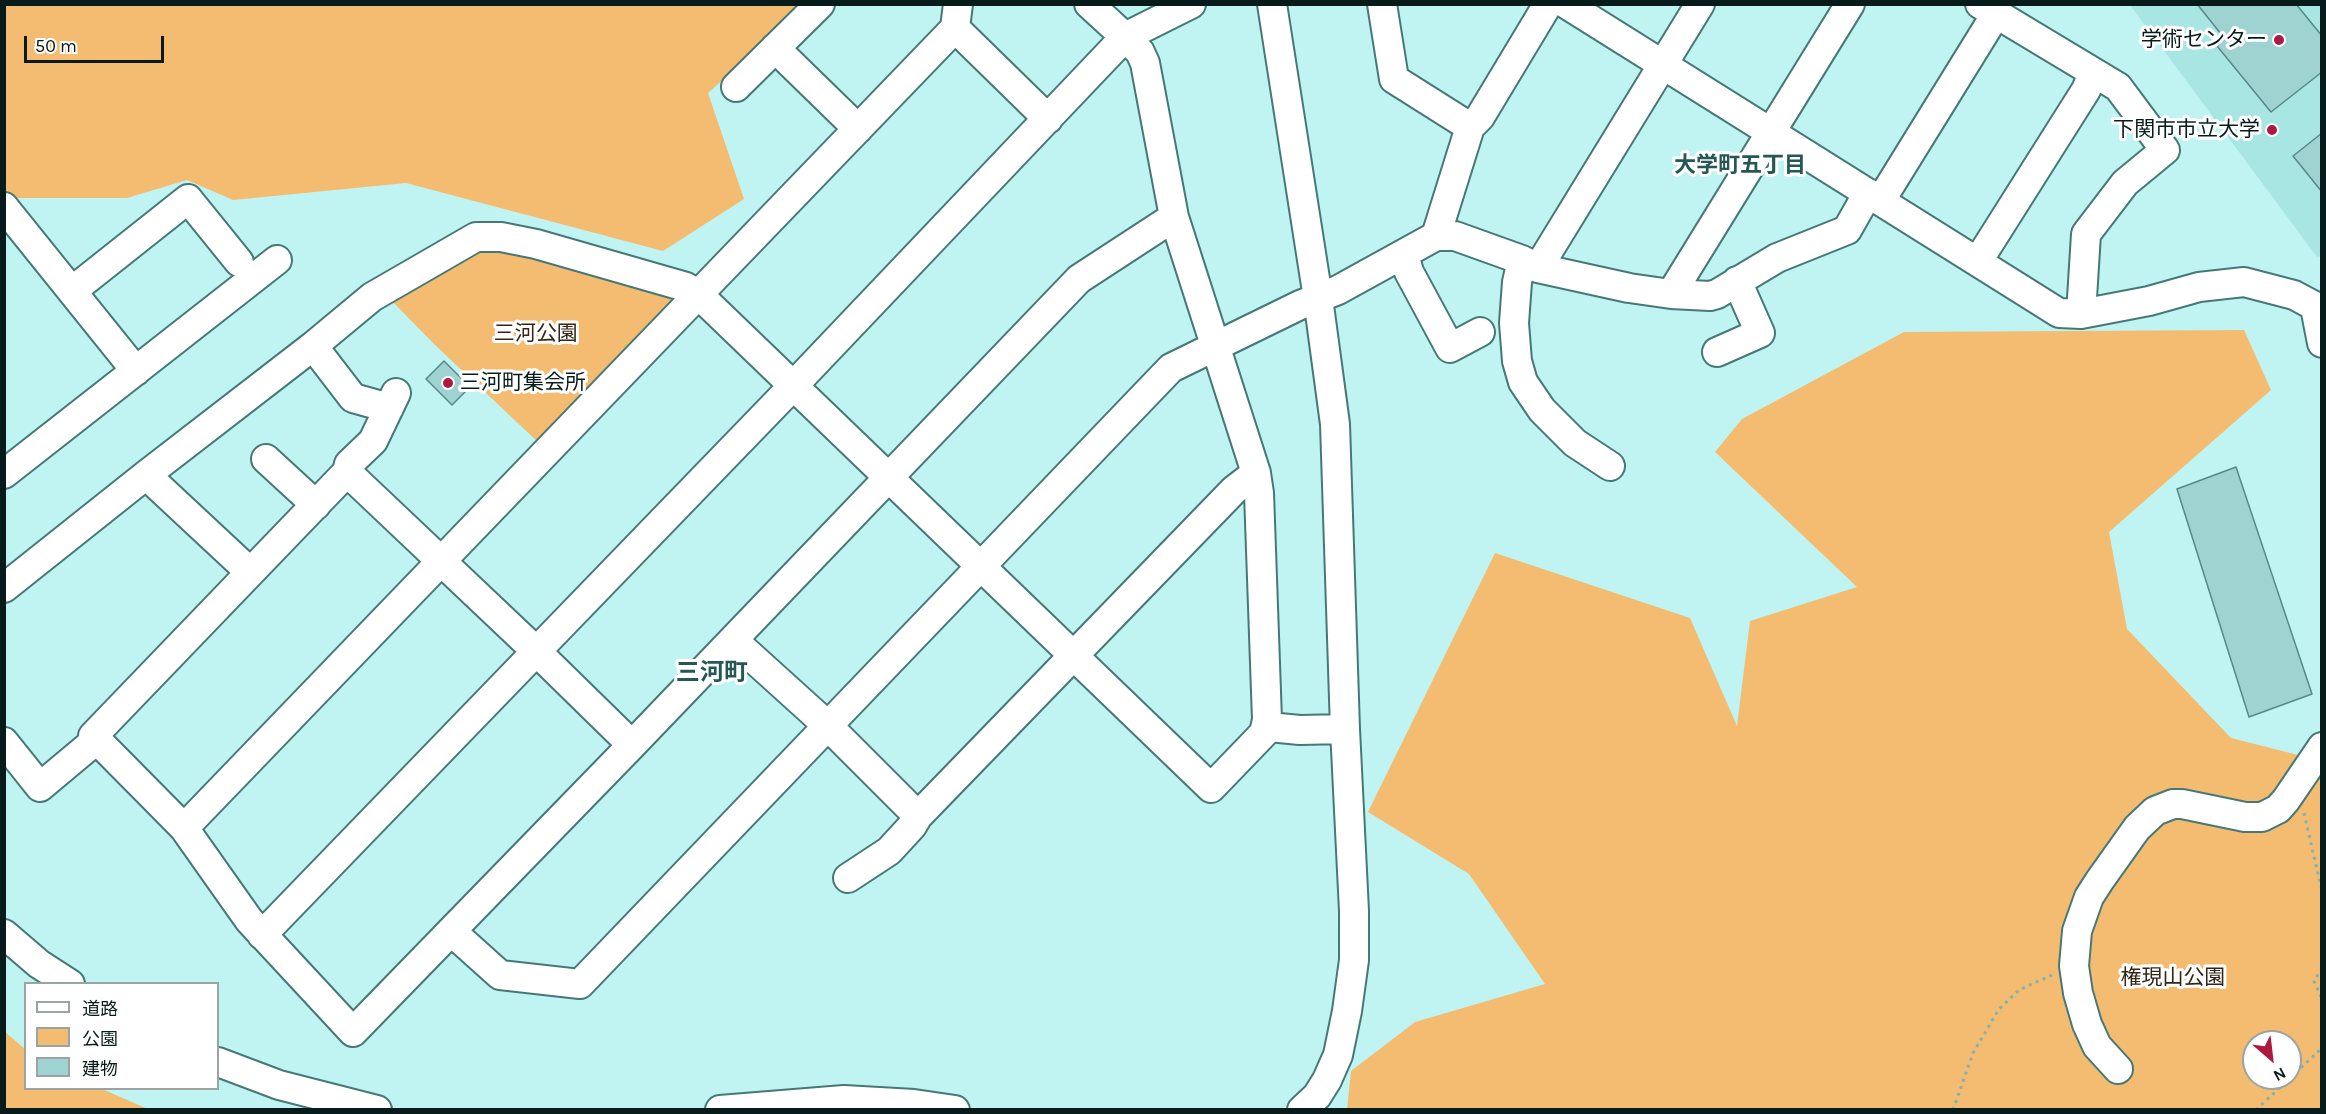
<!DOCTYPE html>
<html>
<head>
<meta charset="utf-8">
<style>
  body { margin:0 }
  #map { position:relative; width:2326px; height:1114px; overflow:hidden; background:#bff4f2; font-family:Karla,"Noto Sans JP",sans-serif }
  canvas { display:block }
  .frame { position:absolute; inset:0; border:6px solid #061b1a; pointer-events:none }
  .legend { position:absolute; left:24px; top:982px; width:195px; height:108px; box-sizing:border-box; background:#fff; border:2px solid #9ba4a3; margin:0; padding:8px 10px; list-style:none; font-size:18px; color:#061b1a }
  .legend li { display:flex; align-items:center; gap:12px; height:30px }
  .legend b { width:30px; border:2px solid #9ba4a3 }
  .north { position:absolute; left:2242px; top:1030px; width:60px; height:60px; box-sizing:border-box; background:#fff; border:2px solid #9ba4a3; border-radius:50%; rotate:152deg; font-size:16px; font-weight:700; line-height:24px; text-align:center; color:#061b1a }
  .north::after { content:''; display:block; margin:auto; width:21px; height:27px; background:#ad1941; clip-path:polygon(50% 0,100% 100%,50% 72%,0 100%) }
  .scale { position:absolute; left:24px; top:36px; width:140px; height:27px; box-sizing:border-box; border:3px solid #061b1a; border-top:0; padding-left:8px; font-size:18px; line-height:21px; white-space:nowrap; color:#061b1a; -webkit-text-stroke:4px #fff; paint-order:stroke }
</style>
</head>
<body>
<div id="map">
<canvas width="2326" height="1114"></canvas>
<div class="frame"></div>
<ul class="legend">
<li><b style="height:8px;background:#fff"></b>道路</li>
<li><b style="height:16px;background:#f4bc70"></b>公園</li>
<li><b style="height:16px;background:#9fd3d1"></b>建物</li>
</ul>
<div class="north">N</div>
<div class="scale">50 m</div>
</div>
<script>
const g = document.querySelector('canvas').getContext('2d');
g.lineJoin = 'round';
function fillPath(path, color) {
  g.fillStyle = color;
  g.fill(path, 'evenodd');
}
function shape(rows) {
  const path = new Path2D();
  for (const r of rows) {
    path.moveTo(r[0], r[1]);
    for (let i = 2; i < r.length; i += 2) path.lineTo(r[i], r[i + 1]);
  }
  return path;
}
function stroke(path, color, width, dash) {
  g.strokeStyle = color;
  g.lineWidth = width;
  g.lineCap = dash ? 'butt' : 'round';
  g.setLineDash(dash || []);
  g.stroke(path);
}
function drawText(font, color, halo, rows, align = 'center') {
  g.font = font + ' Karla,"Noto Sans JP",sans-serif';
  g.lineWidth = 6;
  g.setLineDash([]);
  g.textBaseline = 'middle';
  g.strokeStyle = halo;
  g.fillStyle = color;
  for (const [text, x, y, turn = 0] of rows) {
    g.save();
    g.translate(x, y);
    g.rotate((+turn || 0) * Math.PI / 180);
    g.textAlign = isNaN(turn) ? turn : align;
    if (halo) g.strokeText(text, 0, 0);
    g.fillText(text, 0, 0);
    g.restore();
  }
}
fillPath(shape([
  [2130,5,2321,5,2321,256,2317,257]
]), '#a8e6e4');
fillPath(shape([
  [5,5,806,5,708,93,744,199,663,251,406,183,233,200,187,180,127,198,7,198,5,194],
  [502,243,680,296,540,444,434,344,389,298,476,249],
  [2244,330,2271,390,2109,532,2127,629,2231,738,2298,755,2321,766,2321,1109,1347,1110,1351,1071,1415,1022,1545,984,1469,874,1368,812,1495,553,1690,618,1737,726,1750,621,1857,587,1715,452,1742,419,1904,332],
  [2254,1042,2290,1042,2290,1078,2254,1078],
  [4,1031,25,1049,26,1088,102,1089,148,1109,5,1109]
]), '#f4bc70');
const building = shape([
  [2197,4,2296,4,2322,36,2322,72,2271,112,2217,46,2225,39,2197,4],
  [2322,133,2322,192,2293,156,2322,133],
  [444,361,470,387,452,405,426,379,444,361],
  [2236,467,2312,694,2249,717,2177,489,2236,467]
]);
fillPath(building, '#9fd3d1');
stroke(building, '#568987', 1.5);
const minor = shape([
  [1272,4,1318,298,1335,424,1345,729,1354,911,1354,960,1347,1011,1338,1055,1327,1080,1317,1096,1302,1110],
  [1382,4,1394,79,1470,127],
  [1566,4,2059,313,2081,314,2149,301,2199,287,2244,282,2294,295,2322,310],
  [1980,4,2118,87,2165,150,2125,183,2086,234,2081,314],
  [955,28,1048,119],
  [775,48,858,129],
  [736,87,820,4],
  [1881,200,1996,14],
  [4,207,136,371],
  [1436,236,1470,127,1480,117,1548,4],
  [1404,254,1409,272,1450,348,1480,332],
  [1522,260,1517,282,1514,323,1517,361,1523,382,1542,410,1575,443,1610,466],
  [1978,261,2086,90,2093,73],
  [1538,268,1700,4],
  [72,291,188,199,239,262],
  [1671,294,1850,4],
  [2315,307,2322,343],
  [313,346,353,398,389,408],
  [1717,352,1760,333,1737,281],
  [266,459,316,505],
  [347,472,349,464,373,441,396,393],
  [4,474,277,260],
  [146,475,250,572],
  [4,588,146,475,313,346,372,297,476,237,501,237,536,244,686,287,698,294,1211,788,1264,733,1267,720,1259,493,1256,473,1174,217,1145,63,1140,52,1125,37,1089,4],
  [733,640,827,725,918,816,1234,490,1256,473],
  [1266,724,1279,728,1300,730,1345,729],
  [4,742,40,787,95,741],
  [632,745,536,651,347,472,93,736,184,828,249,920,353,1032,632,745,1079,279,1174,217],
  [184,828,955,28,958,4],
  [848,878,889,851,912,826,918,816],
  [451,931,500,975,580,984,1171,368,1300,305,1338,290,1436,236,1455,236,1522,260,1538,268,1629,288,1671,294,1710,296,1717,294,1777,258,1847,230,1868,193],
  [4,934,39,964,70,984],
  [262,935,793,386,1125,37,1191,4],
  [218,1062,279,1085,377,1110],
  [2118,1069,2097,1046,2087,1024,2078,993,2074,966,2077,931,2089,897,2100,880,2137,828,2155,811,2173,804,2182,804,2245,817,2262,817,2278,809,2286,800,2322,747],
  [720,1110,844,1100,914,1104,955,1110]
]);
stroke(minor, '#467876', 32);
stroke(shape([
  [2304,813,2322,891],
  [2322,968,2314,981,2322,999],
  [2290,1078,2322,1048],
  [1953,1110,1973,1053,1999,1009,2019,990,2052,975],
  [2256,1110,2290,1078]
]), '#85b1af', 3, [3, 4.5]);
stroke(minor, '#fff', 28);
for (const [x, y, r, color] of [
  [2279,40,6,"#ad1941"],
  [2272,130,6,"#ad1941"],
  [448,383,6,"#ad1941"]
]) {
  const dot = new Path2D();
  dot.arc(x, y, r, 0, 2 * Math.PI);
  g.fillStyle = color;
  g.fill(dot);
  stroke(dot, '#fff', 2);
}
drawText('21px', '#061b1a', '#fff', [
  ["学術センター",2267,40],
  ["下関市市立大学",2260,130],
  ["三河町集会所",460,383,"left"]
], 'right');
drawText('21px', '#332616', '#fff', [
  ["三河公園",536,334],
  ["権現山公園",2173,978]
]);
drawText('bold 22px', '#255756', '#fff', [
  ["大学町五丁目",1740,166]
]);
drawText('bold 24px', '#255756', '#fff', [
  ["三河町",712,673]
]);
</script>
</body>
</html>
